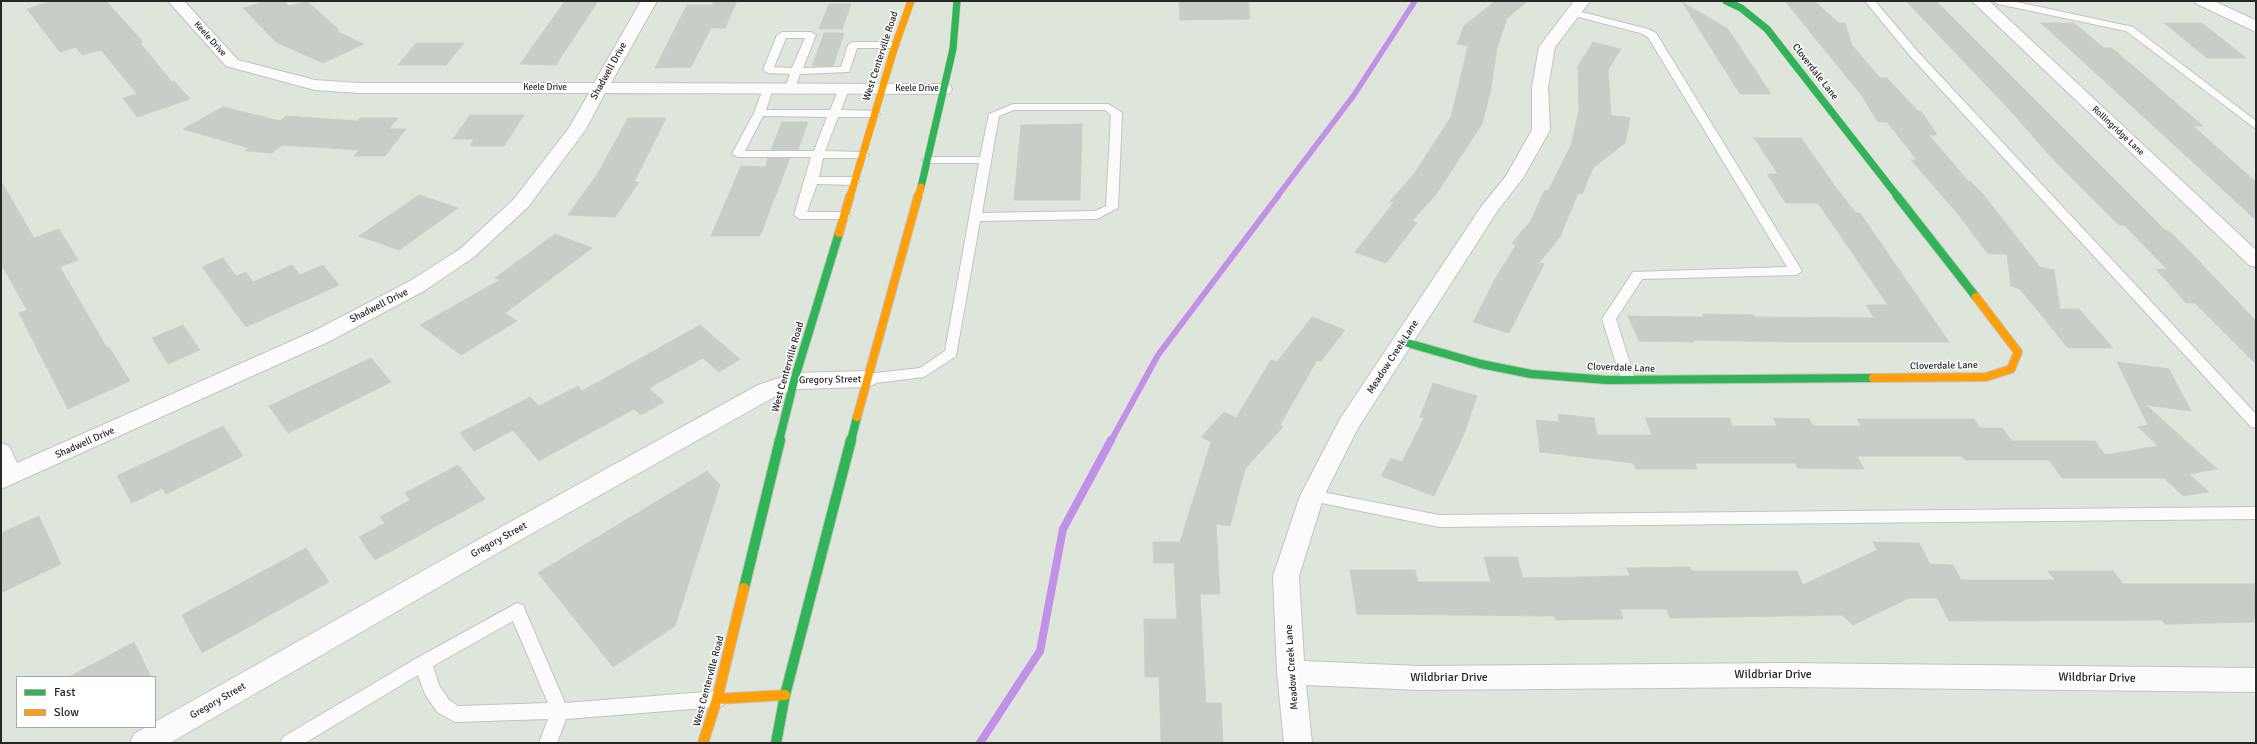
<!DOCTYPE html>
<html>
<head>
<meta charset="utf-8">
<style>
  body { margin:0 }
  #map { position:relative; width:2257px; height:744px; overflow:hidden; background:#dee6dc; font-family:Signika,sans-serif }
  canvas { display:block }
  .frame { position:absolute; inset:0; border:2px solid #272727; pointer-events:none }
  .legend { position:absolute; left:16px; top:676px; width:140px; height:52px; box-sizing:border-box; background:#fff; border:1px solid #a9a9a9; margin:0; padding:5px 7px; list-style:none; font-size:12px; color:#272727 }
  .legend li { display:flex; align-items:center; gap:8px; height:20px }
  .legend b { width:20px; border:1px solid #a9a9a9 }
</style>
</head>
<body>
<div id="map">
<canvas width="2257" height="744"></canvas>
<div class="frame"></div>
<ul class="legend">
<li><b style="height:5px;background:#30b455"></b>Fast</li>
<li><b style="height:5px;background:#ff9f0a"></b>Slow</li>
</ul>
</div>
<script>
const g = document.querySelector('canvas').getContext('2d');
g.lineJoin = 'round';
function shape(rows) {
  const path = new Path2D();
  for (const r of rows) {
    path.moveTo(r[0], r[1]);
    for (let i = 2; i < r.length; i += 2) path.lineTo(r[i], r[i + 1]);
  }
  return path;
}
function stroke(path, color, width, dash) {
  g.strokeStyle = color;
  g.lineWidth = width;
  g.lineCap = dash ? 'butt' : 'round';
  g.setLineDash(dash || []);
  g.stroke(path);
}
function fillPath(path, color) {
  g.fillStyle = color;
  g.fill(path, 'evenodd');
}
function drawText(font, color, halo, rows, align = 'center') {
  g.font = font + ' Signika,sans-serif';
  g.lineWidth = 3;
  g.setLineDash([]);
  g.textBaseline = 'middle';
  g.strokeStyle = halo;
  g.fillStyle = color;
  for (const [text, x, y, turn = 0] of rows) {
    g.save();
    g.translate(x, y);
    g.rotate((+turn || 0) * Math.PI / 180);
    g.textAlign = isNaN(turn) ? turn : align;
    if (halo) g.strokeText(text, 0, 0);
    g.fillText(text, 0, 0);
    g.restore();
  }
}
stroke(shape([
  [1277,197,1354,95,1415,1]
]), '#c190e7', 5.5);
stroke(shape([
  [1111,441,1158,355,1278,196]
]), '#c190e7', 6);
stroke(shape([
  [980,743,1040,651,1063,529,1111,440]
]), '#c190e7', 8);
const building = shape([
  [52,1,106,1,143,42,140,43,172,82,174,81,190,99,137,117,123,98,137,94,101,50,82,55,76,47,60,52,27,9,52,1],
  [266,1,284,1,289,6,307,1,339,30,336,31,364,44,323,63,276,42,243,8,266,1],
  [565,1,598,1,556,65,520,64,565,1],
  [714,1,737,1,725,28,711,28,691,67,655,68,687,5,712,5,714,1],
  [1179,1,1248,1,1250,19,1180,20,1179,1],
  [1495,1,1528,1,1507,18,1497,48,1491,89,1482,124,1437,193,1412,221,1417,223,1386,263,1355,252,1394,202,1390,201,1414,174,1451,117,1468,46,1457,44,1464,26,1495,1],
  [1785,1,1814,1,1839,23,1845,23,1852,45,1880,78,1887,78,1918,111,1921,111,1937,135,1929,135,1968,181,1970,181,1982,193,2040,267,2054,270,2060,309,2079,309,2113,348,2068,348,2020,289,2011,286,2007,254,1988,254,1958,214,1911,160,1917,160,1887,122,1878,122,1862,96,1785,1],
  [1906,1,1936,1,2166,231,2169,231,2195,257,2256,321,2256,364,2195,303,2186,303,2156,269,2167,269,2124,225,2119,225,2051,157,2008,108,1906,1],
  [1682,2,1728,29,1771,94,1740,94,1682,2],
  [829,4,851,4,842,29,819,29,829,4],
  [2041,23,2074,23,2104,48,2112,48,2203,126,2193,126,2256,182,2256,220,2041,23],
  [2164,23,2202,23,2246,58,2207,58,2164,23],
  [824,33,844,33,833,66,812,66,824,33],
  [1593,42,1621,49,1608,70,1611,115,1630,118,1625,143,1593,168,1582,194,1578,193,1560,237,1539,263,1544,264,1509,333,1473,322,1495,279,1516,245,1512,243,1530,222,1545,190,1548,191,1571,145,1579,111,1578,66,1593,42],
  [416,43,464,43,446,65,398,65,416,43],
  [223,107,280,121,286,116,358,121,360,118,398,118,389,129,406,129,385,156,354,156,359,150,282,145,272,153,245,151,249,148,183,129,223,107],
  [470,115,524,115,504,146,470,146,474,139,453,139,470,115],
  [628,118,666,118,634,182,639,182,615,217,568,215,598,173,628,118],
  [782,122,808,122,798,150,771,150,782,122],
  [1082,124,1080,200,1014,200,1021,125,1082,124],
  [1754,138,1801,138,1837,189,1856,213,1860,213,1949,342,1792,342,1693,340,1694,342,1639,341,1628,316,1704,317,1703,314,1754,315,1755,317,1874,318,1866,305,1888,305,1818,203,1786,203,1767,174,1778,174,1754,138],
  [768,158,790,158,760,236,711,236,741,166,765,167,768,158],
  [1,181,34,238,59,229,78,260,60,267,107,348,109,347,130,381,68,409,19,313,27,310,1,264,1,181],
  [419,195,458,208,399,250,359,236,419,195],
  [555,234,592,248,505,313,517,321,461,355,420,325,500,280,495,278,555,234],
  [223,258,236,276,246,272,253,282,292,265,300,275,323,265,339,285,246,327,202,267,223,258],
  [1312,317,1345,330,1321,361,1317,360,1280,425,1283,427,1245,469,1230,526,1216,524,1220,594,1200,594,1206,703,1221,703,1223,743,1161,743,1159,677,1145,677,1144,619,1177,619,1174,563,1154,563,1153,542,1180,542,1211,442,1201,437,1224,412,1236,418,1271,360,1277,362,1312,317],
  [183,325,200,350,168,364,152,338,183,325],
  [700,325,740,359,719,372,703,358,649,388,664,402,641,415,634,409,539,461,513,430,474,451,460,433,530,397,539,406,578,386,582,391,700,325],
  [371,358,391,382,288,433,269,406,371,358],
  [2117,362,2169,369,2191,411,2146,405,2217,469,2189,474,2209,492,2183,496,2164,478,2062,478,2049,460,1965,460,1962,456,1857,456,1864,469,1798,468,1795,463,1695,463,1697,469,1636,469,1633,463,1540,452,1536,420,1559,422,1558,414,1594,418,1597,435,1652,435,1645,418,1729,418,1732,426,1777,426,1773,418,1809,419,1813,426,1861,426,1857,419,1974,419,1980,428,2002,428,2012,441,2095,441,2105,455,2158,446,2138,427,2148,425,2117,362],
  [1433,383,1477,396,1464,434,1434,496,1381,476,1391,458,1402,462,1424,418,1420,417,1433,383],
  [223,426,243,456,166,494,162,488,132,503,117,476,223,426],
  [458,465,485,499,375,560,359,537,385,523,380,517,410,500,405,493,458,465],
  [707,471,720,485,675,626,613,667,538,573,707,471],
  [39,516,61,564,1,593,1,533,39,516],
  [1873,542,1919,543,1930,564,1953,565,1961,580,2055,580,2048,571,2113,571,2123,584,2256,584,2256,622,2165,624,2162,620,1949,621,1937,598,1909,598,1853,625,1842,615,1670,618,1666,609,1620,609,1623,619,1556,620,1554,616,1357,614,1350,570,1415,570,1418,582,1491,582,1484,557,1517,557,1523,578,1630,576,1627,568,1690,567,1692,571,1797,571,1803,585,1877,550,1873,542],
  [306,548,329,582,202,653,182,615,306,548],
  [134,642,151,677,69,677,134,642]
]);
fillPath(building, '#c8cec7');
stroke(building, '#c9d0c8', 1);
const lane = shape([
  [1865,1,1875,1,1919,53,2256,414,2256,428,2251,427,1911,57,1865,1],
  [1993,1,2012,1,2133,27,2256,121,2256,129,2126,31,1998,4,1993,1],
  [1574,10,1648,29,1656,33,1802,271,1796,275,1642,279,1616,319,1635,379,1633,382,1628,384,1623,382,1621,379,1602,319,1633,272,1787,267,1648,37,1640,33,1571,15,1569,13,1574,10],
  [811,32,816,35,803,68,841,67,848,45,853,42,895,42,900,45,895,48,857,48,849,72,800,74,794,91,786,91,785,89,790,74,768,73,763,70,777,35,782,32,811,32],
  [786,38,805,38,792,68,774,67,786,38],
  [768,86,773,89,766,110,830,110,839,89,844,86,849,89,841,110,875,111,880,114,875,117,838,117,825,151,863,152,869,155,863,158,823,158,819,177,854,177,860,181,854,185,817,184,807,212,844,212,850,216,848,219,800,219,794,215,811,157,738,157,732,154,754,113,763,89,768,86],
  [763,116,827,117,814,151,745,151,763,116],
  [1013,104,1108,104,1121,112,1122,114,1118,208,1097,219,980,221,956,356,924,377,867,384,862,382,860,379,862,376,867,374,920,368,945,351,979,163,928,163,922,160,928,157,980,157,989,114,1013,104],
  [1014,110,1105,110,1111,115,1106,206,1095,211,982,213,999,116,1014,110],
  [1312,490,1439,515,2256,507,2256,519,1439,527,1307,500,1304,496,1307,492,1312,490],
  [517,603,523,605,525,610,565,703,717,691,723,693,726,699,723,705,717,707,566,719,557,743,539,743,548,719,455,722,437,712,425,694,418,675,305,743,280,743,283,737,417,658,517,603],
  [513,621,548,703,458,706,449,700,439,685,433,666,513,621]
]);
const street = shape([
  [168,1,184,1,238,60,315,80,359,83,594,83,641,1,657,1,611,83,944,84,950,85,952,89,950,93,944,94,605,93,586,129,528,207,474,257,424,291,330,341,1,489,1,443,9,446,17,463,314,331,410,281,460,249,514,199,569,128,589,93,359,93,315,90,226,66,168,1],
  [1574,1,1590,1,1555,47,1548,87,1550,130,1523,178,1498,210,1358,428,1324,496,1299,576,1304,661,1419,666,1785,663,2256,668,2256,692,1785,687,1419,690,1306,685,1312,743,1284,743,1277,672,1273,576,1300,496,1340,419,1481,207,1506,176,1532,130,1532,87,1539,47,1574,1],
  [1972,1,1989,1,2256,250,2256,267,2249,265,1972,1],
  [2194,1,2214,1,2253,19,2256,20,2256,32,2197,4,2194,1],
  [867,371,875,374,878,379,875,384,867,387,796,389,774,397,501,551,170,743,130,743,134,734,146,727,155,727,155,722,483,537,758,385,794,373,867,371]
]);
const fastFar2 = shape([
  [1726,1,1741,8,1767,29,1898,197],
  [921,187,953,49,957,1]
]);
const fastFar1 = shape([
  [1897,196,1976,297],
  [1404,342,1481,364,1531,374,1607,380,1873,378],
  [779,441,794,381,839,233],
  [851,441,857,417]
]);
const fast = shape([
  [744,588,780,440],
  [776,743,785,695,851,440]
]);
const slowFar2 = shape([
  [850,197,894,49,911,1],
  [918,197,921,187]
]);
const slowFar1 = shape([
  [839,233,850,196],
  [1873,378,1986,377,2011,369,2018,352,1976,297],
  [857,417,918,196]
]);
const slow = shape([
  [717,699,785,695],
  [703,743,717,699,744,588]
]);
stroke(lane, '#c3c3c1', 2);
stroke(street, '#c3c3c1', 2);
stroke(fastFar2, '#c3c3c1', 8);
stroke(fastFar1, '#c3c3c1', 10);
stroke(fast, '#c3c3c1', 12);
stroke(slowFar2, '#c3c3c1', 8);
stroke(slowFar1, '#c3c3c1', 10);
stroke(slow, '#c3c3c1', 12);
fillPath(lane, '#fafbfa');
fillPath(street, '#fafbfa');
stroke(fastFar2, '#30b455', 7);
stroke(fastFar1, '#30b455', 8);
stroke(fast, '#30b455', 10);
stroke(slowFar2, '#ff9f0a', 7);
stroke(slowFar1, '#ff9f0a', 8);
stroke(slow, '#ff9f0a', 10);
drawText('9px', '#272727', '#fff', [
  ["Keele Drive",210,39,48],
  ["Keele Drive",545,88],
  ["Keele Drive",917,89],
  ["Rollingridge Lane",2118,131,43]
]);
drawText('10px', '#272727', '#fff', [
  ["West Centerville Road",881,56,-72],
  ["Shadwell Drive",609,71,-61],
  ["Cloverdale Lane",1815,72,52],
  ["Shadwell Drive",379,306,-27],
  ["Meadow Creek Lane",1393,357,-57],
  ["Cloverdale Lane",1944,366,-1],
  ["West Centerville Road",788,367,-74],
  ["Cloverdale Lane",1621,368,2],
  ["Gregory Street",830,380,-1],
  ["Shadwell Drive",85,443,-24],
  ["Gregory Street",499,540,-29],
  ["Meadow Creek Lane",1292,667,-94],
  ["West Centerville Road",709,681,-75],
  ["Gregory Street",218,701,-30]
]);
drawText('12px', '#272727', '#fff', [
  ["Wildbriar Drive",1773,675],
  ["Wildbriar Drive",1449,678],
  ["Wildbriar Drive",2097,678,1]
]);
</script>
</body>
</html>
